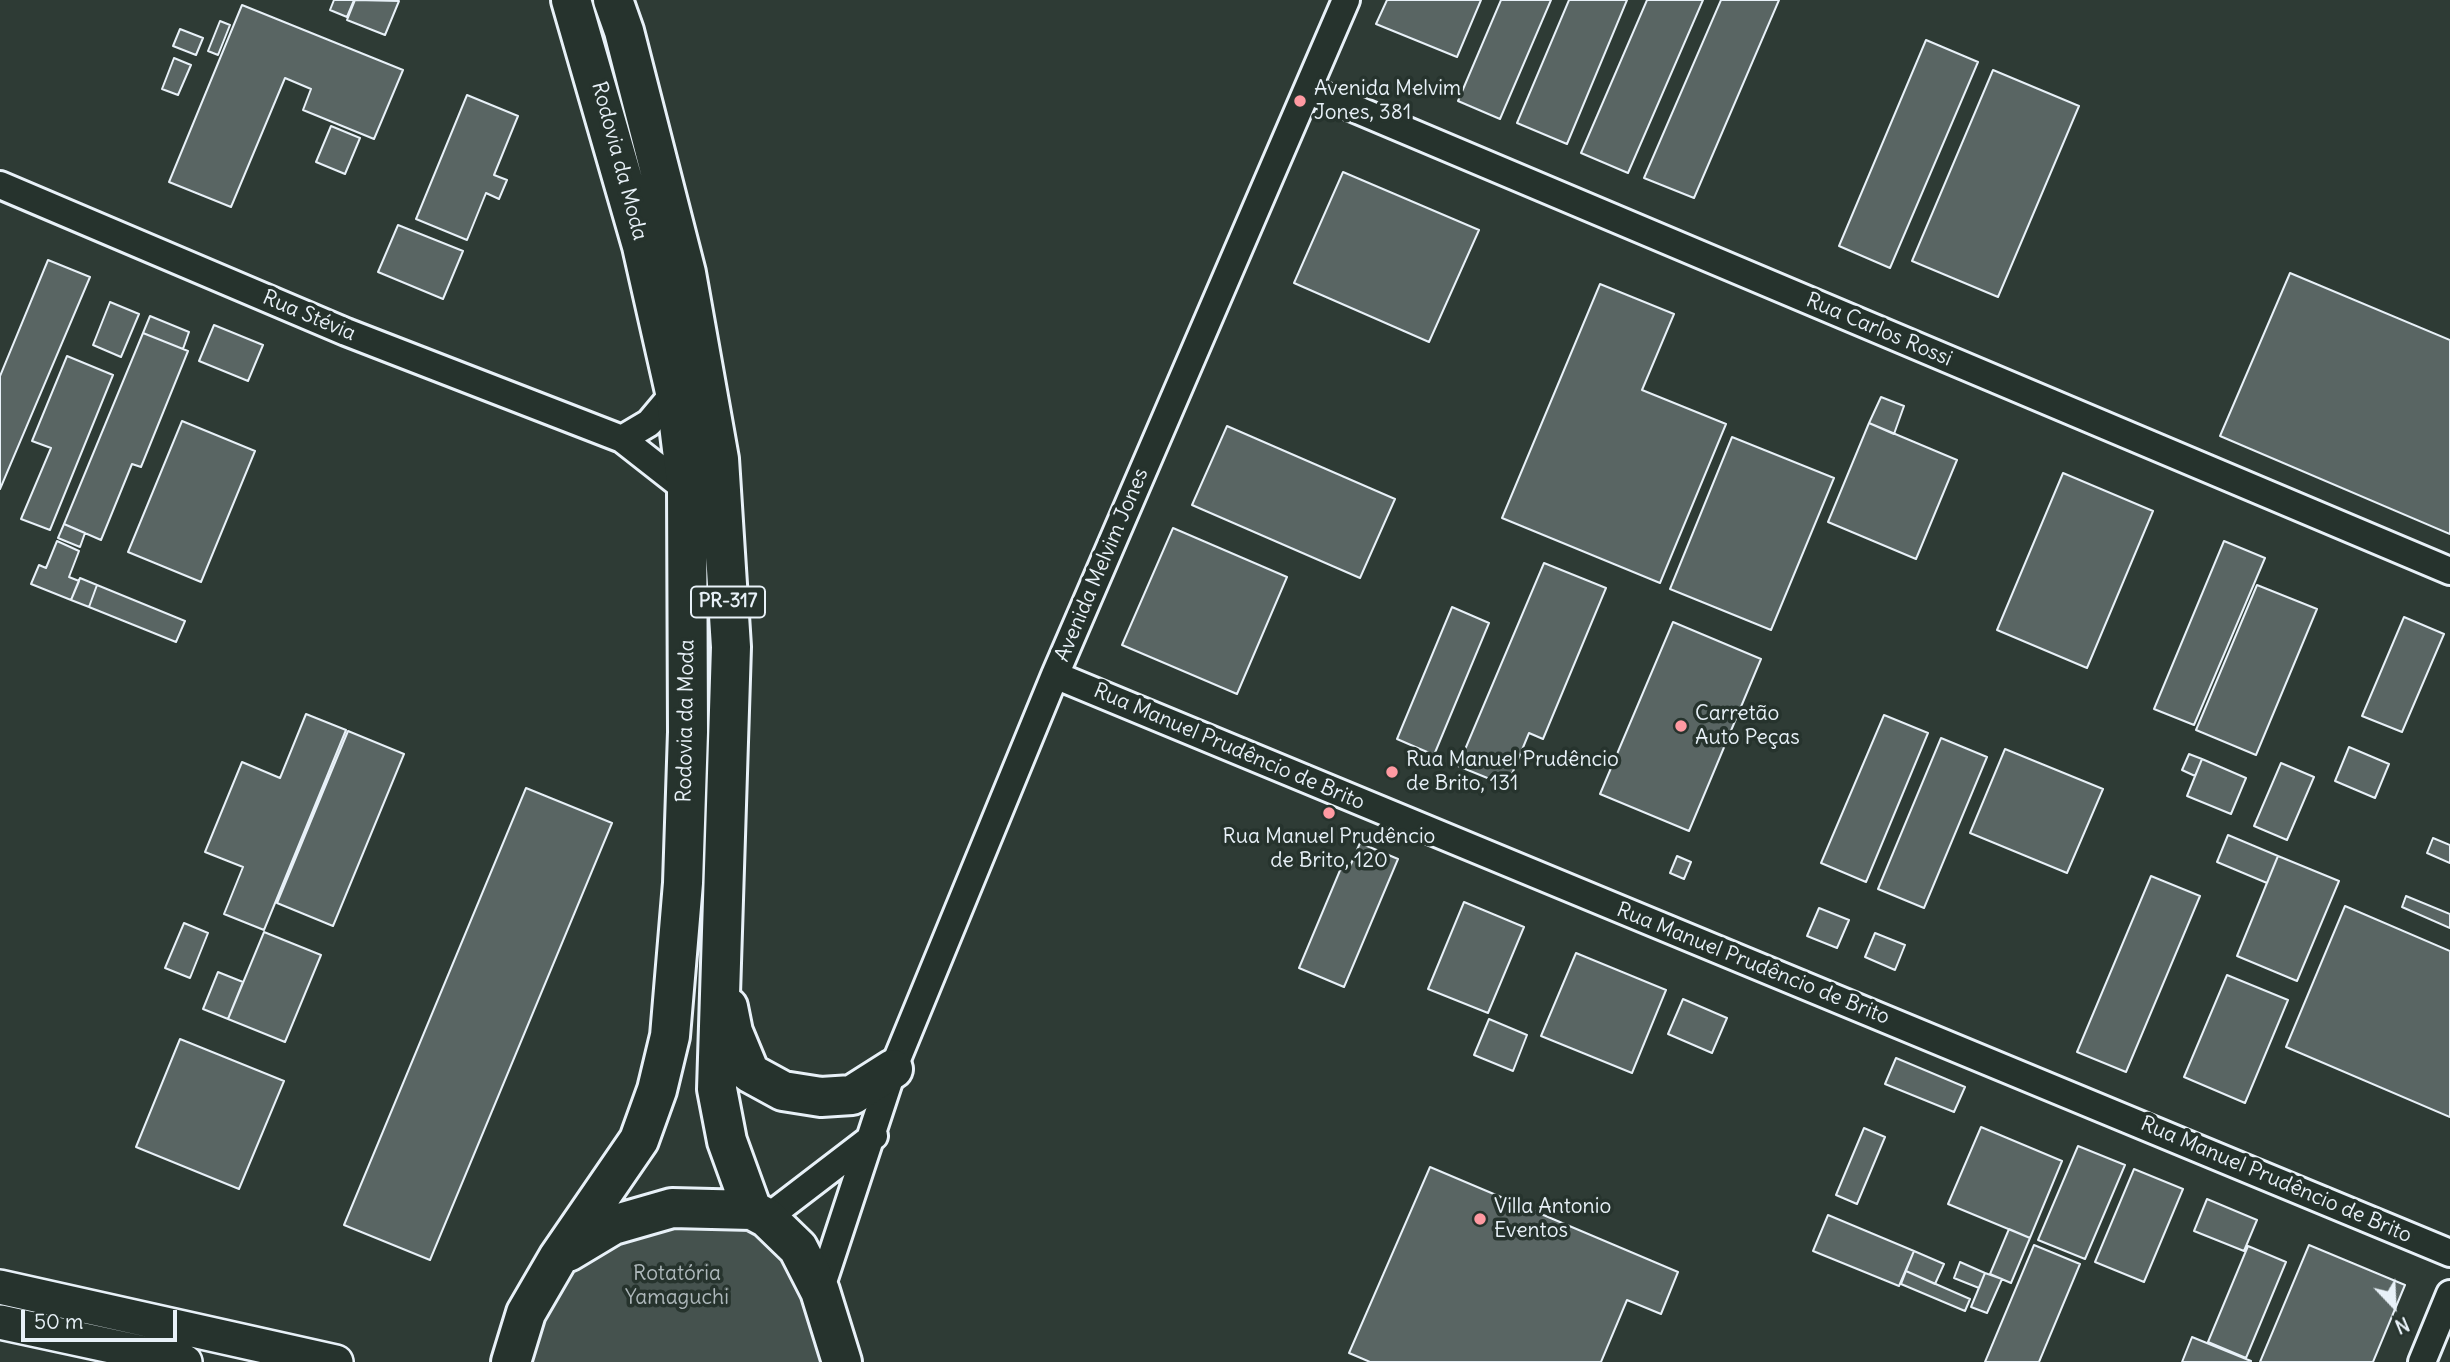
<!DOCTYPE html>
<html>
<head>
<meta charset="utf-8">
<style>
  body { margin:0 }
  #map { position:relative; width:2450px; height:1362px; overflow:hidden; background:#2e3b35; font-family:Delius,sans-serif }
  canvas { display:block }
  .north { position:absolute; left:2359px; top:1271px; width:70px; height:70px; -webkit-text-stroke:5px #26332d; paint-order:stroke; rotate:157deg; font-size:19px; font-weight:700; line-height:28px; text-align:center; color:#e8f1f8 }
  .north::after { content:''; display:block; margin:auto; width:24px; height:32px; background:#e8f1f8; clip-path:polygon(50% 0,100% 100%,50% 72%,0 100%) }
  .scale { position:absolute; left:21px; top:1310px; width:156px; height:32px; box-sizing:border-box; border:4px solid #e8f1f8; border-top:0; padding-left:9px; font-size:21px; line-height:24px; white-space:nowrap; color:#e8f1f8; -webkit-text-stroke:5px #26332d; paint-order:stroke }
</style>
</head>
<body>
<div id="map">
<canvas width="2450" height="1362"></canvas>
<div class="north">N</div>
<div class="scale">50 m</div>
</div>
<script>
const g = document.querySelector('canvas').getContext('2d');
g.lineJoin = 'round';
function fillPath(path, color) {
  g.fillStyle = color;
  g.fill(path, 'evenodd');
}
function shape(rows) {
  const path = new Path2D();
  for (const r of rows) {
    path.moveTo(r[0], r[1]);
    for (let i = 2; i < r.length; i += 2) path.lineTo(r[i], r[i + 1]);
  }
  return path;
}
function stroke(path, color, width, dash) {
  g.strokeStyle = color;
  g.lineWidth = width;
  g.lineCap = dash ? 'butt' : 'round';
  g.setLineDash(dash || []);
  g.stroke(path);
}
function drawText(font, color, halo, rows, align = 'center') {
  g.font = font + ' Delius,sans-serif';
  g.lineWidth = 7;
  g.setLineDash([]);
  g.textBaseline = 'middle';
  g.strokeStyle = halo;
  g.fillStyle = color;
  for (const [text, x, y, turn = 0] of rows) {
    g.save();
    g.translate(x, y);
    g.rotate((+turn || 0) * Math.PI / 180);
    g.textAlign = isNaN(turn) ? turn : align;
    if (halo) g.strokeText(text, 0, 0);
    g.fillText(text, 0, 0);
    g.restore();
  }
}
fillPath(shape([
  [767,1218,842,1362,511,1362,526,1313,613,1225]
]), '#45524e');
const building = shape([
  [334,0,354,0,347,17,330,10,334,0],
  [355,0,399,1,385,35,347,20,355,0],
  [1387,0,1481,0,1457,57,1376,24,1387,0],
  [1501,0,1551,0,1500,119,1458,101,1501,0],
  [1569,0,1627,0,1567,144,1517,123,1569,0],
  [1647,0,1703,0,1628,173,1581,153,1647,0],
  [1721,0,1779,0,1694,198,1644,178,1721,0],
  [242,5,403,70,374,139,303,110,311,89,285,78,231,207,169,182,242,5],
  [220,21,230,25,218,55,208,51,220,21],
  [180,29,203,38,196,55,173,46,180,29],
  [1926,40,1978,62,1890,268,1839,246,1926,40],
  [174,58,191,65,178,95,162,89,174,58],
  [1993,70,2079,106,1998,297,1912,261,1993,70],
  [467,95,518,116,494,175,507,180,499,199,486,193,467,240,416,219,467,95],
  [331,126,360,138,345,174,316,162,331,126],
  [1343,172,1479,230,1429,342,1294,283,1343,172],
  [398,225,463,251,443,299,378,272,398,225],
  [48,260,90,277,0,489,0,376,48,260],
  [2290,273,2450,340,2450,534,2220,436,2290,273],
  [1600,284,1674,314,1642,390,1726,424,1660,583,1502,518,1600,284],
  [110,302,139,314,121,357,93,345,110,302],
  [150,316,189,332,183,349,143,333,150,316],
  [214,325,263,345,248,381,199,361,214,325],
  [143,333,188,351,141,467,132,464,101,540,64,524,143,333],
  [67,356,113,375,50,530,21,519,51,448,32,441,67,356],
  [1881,397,1904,406,1894,434,1869,423,1881,397],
  [182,421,255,451,201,582,128,552,182,421],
  [1869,423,1957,460,1916,559,1828,522,1869,423],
  [1227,426,1395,499,1360,578,1192,505,1227,426],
  [1732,437,1834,478,1771,630,1670,589,1732,437],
  [2063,473,2153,511,2087,668,1997,630,2063,473],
  [64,524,85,533,80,547,58,538,64,524],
  [1173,528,1287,577,1237,694,1122,645,1173,528],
  [57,541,79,551,69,577,79,581,71,600,31,584,39,565,46,568,57,541],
  [2224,541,2265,558,2194,725,2154,709,2224,541],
  [1544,563,1606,588,1543,739,1529,733,1507,786,1458,766,1544,563],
  [80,578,97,585,89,607,71,600,80,578],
  [97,585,185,621,176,642,89,607,97,585],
  [2257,585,2317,609,2256,755,2196,730,2257,585],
  [1452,607,1489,623,1434,755,1397,739,1452,607],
  [2404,617,2444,634,2402,732,2362,716,2404,617],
  [1673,622,1761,659,1689,831,1600,794,1673,622],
  [306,714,346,730,264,930,224,914,243,867,205,852,242,762,280,778,306,714],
  [1884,715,1928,733,1866,882,1821,863,1884,715],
  [348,731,404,754,333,926,277,903,348,731],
  [1941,738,1987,757,1924,908,1878,889,1941,738],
  [2349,747,2389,764,2375,798,2335,781,2349,747],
  [2005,749,2103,789,2067,873,1970,833,2005,749],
  [2189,754,2202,759,2195,776,2182,770,2189,754],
  [2202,759,2246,778,2231,814,2187,796,2202,759],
  [2281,763,2314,777,2287,840,2254,826,2281,763],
  [526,788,612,823,430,1260,344,1225,526,788],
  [2228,835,2278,856,2267,883,2217,862,2228,835],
  [2433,838,2450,845,2450,863,2427,853,2433,838],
  [1360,843,1398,859,1344,987,1299,968,1341,868,1348,871,1360,843],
  [1677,856,1691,862,1684,879,1670,873,1677,856],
  [2278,856,2339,881,2297,981,2237,956,2278,856],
  [2151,876,2200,896,2126,1072,2077,1052,2151,876],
  [2406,896,2450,914,2450,928,2402,907,2406,896],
  [1464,902,1524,927,1488,1013,1428,989,1464,902],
  [2345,906,2450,951,2450,1117,2286,1047,2345,906],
  [1819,908,1849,920,1837,948,1807,936,1819,908],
  [184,923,208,933,190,978,165,968,184,923],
  [264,932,321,955,285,1042,228,1019,264,932],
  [1875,933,1905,945,1895,970,1865,957,1875,933],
  [1576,953,1666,990,1632,1073,1541,1036,1576,953],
  [218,972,243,982,228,1019,203,1009,218,972],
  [2227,975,2288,1000,2245,1103,2184,1077,2227,975],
  [1683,999,1727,1018,1712,1053,1668,1034,1683,999],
  [1489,1019,1527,1035,1513,1071,1474,1055,1489,1019],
  [180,1039,284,1081,239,1189,136,1147,180,1039],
  [1896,1058,1965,1087,1954,1112,1885,1084,1896,1058],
  [1981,1127,2062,1161,2030,1238,1948,1204,1981,1127],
  [1864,1128,1885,1137,1857,1204,1836,1195,1864,1128],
  [2078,1146,2125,1165,2085,1259,2038,1240,2078,1146],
  [1430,1167,1678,1272,1661,1314,1627,1300,1601,1362,1370,1362,1349,1353,1430,1167],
  [2134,1169,2183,1189,2144,1282,2095,1262,2134,1169],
  [2207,1199,2257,1220,2244,1251,2194,1231,2207,1199],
  [1828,1215,1914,1251,1899,1286,1813,1251,1828,1215],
  [2009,1229,2030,1238,2011,1283,1990,1274,2009,1229],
  [2034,1245,2080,1264,2039,1362,1985,1362,2034,1245],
  [2309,1245,2405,1285,2373,1362,2260,1362,2309,1245],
  [2248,1246,2286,1262,2246,1358,2208,1342,2248,1246],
  [1914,1251,1944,1264,1935,1284,1906,1271,1914,1251],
  [1960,1262,1985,1273,1979,1288,1954,1278,1960,1262],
  [1906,1271,1970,1299,1965,1311,1901,1284,1906,1271],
  [1985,1273,2002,1279,1987,1313,1971,1307,1985,1273],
  [2192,1337,2251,1361,2251,1362,2182,1362,2192,1337]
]);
fillPath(building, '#596563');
stroke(building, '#e8f1f8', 2);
const minor = shape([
  [1308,89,2450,571],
  [0,185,346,332,622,439,687,490],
  [622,439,649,423,675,392],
  [1055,675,2450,1253],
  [767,1218,874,1136],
  [820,1291,893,1069,1055,675,1346,0],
  [2422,1362,2450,1294]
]);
const major = shape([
  [0,1287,336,1362],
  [0,1322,185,1362]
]);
const highway = shape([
  [613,0,624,31,686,273,719,459,731,647,717,1089,727,1141,752,1210],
  [728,1007,733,1032,750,1073,783,1091,821,1097,852,1095,893,1069],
  [752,1210,767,1218,798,1248,820,1291,842,1362],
  [568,1252,613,1225,672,1208,752,1210],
  [511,1362,526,1313,558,1258,639,1140,657,1090,670,1036,683,883,688,732,687,490,675,392,642,246,571,0]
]);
stroke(minor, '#e8f1f8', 32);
stroke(major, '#e8f1f8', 38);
stroke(highway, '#e8f1f8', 44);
stroke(minor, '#26332d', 26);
stroke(major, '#26332d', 33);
stroke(highway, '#26332d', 38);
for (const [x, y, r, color] of [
  [1300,101,7,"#ff9aa2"],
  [1681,726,7,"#ff9aa2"],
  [1392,772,7,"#ff9aa2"],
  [1329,813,7,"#ff9aa2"],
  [1480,1219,7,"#ff9aa2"]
]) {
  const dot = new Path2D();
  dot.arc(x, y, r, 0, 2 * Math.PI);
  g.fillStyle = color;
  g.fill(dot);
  stroke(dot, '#26332d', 2.5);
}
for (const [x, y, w] of [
  [728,602,74]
]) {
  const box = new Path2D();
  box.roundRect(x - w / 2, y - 15.5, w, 31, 5);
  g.fillStyle = '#26332d';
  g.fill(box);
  stroke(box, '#e8f1f8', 2);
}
drawText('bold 19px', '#e8f1f8', null, [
  ["PR-317",728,602]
]);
drawText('21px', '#e8f1f8', '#26332d', [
  ["Avenida Melvim",1314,89],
  ["Jones, 381",1314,113],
  ["Carretão",1695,714],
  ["Auto Peças",1695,738],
  ["Rua Manuel Prudêncio",1406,760],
  ["de Brito, 131",1406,784],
  ["Rua Manuel Prudêncio",1329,837,"center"],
  ["de Brito, 120",1329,861,"center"],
  ["Villa Antonio",1494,1207],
  ["Eventos",1494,1231]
], 'left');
drawText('21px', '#e8f1f8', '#26332d', [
  ["Rodovia da Moda",619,161,75],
  ["Rua Stévia",309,316,23],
  ["Rua Carlos Rossi",1879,330,23],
  ["Avenida Melvim Jones",1102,565,-67],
  ["Rodovia da Moda",686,721,-89],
  ["Rua Manuel Prudêncio de Brito",1229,747,23],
  ["Rua Manuel Prudêncio de Brito",1753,964,22],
  ["Rua Manuel Prudêncio de Brito",2276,1180,23]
]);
drawText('21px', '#afb9bc', '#26332d', [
  ["Rotatória",677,1274],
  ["Yamaguchi",677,1298]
]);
</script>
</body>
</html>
